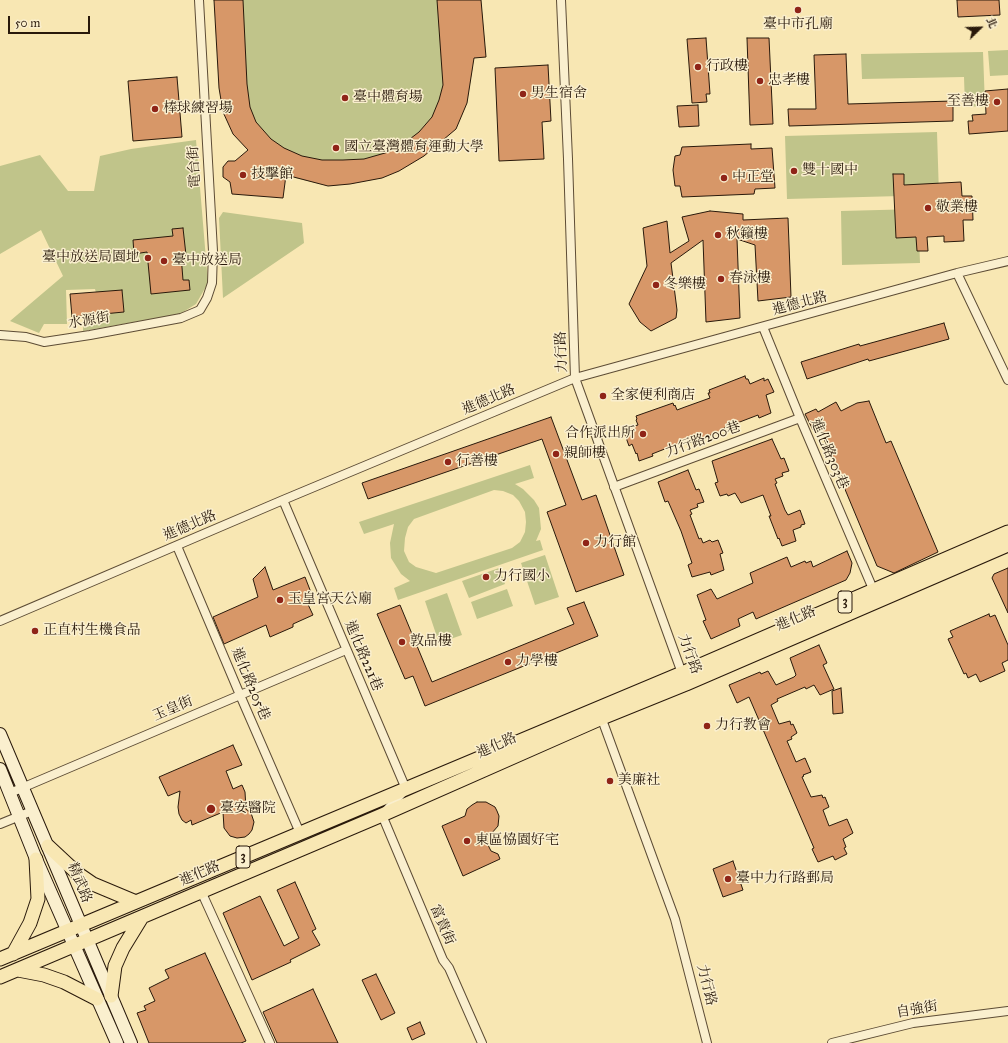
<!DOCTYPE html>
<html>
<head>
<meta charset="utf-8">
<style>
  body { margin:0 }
  #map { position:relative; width:1008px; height:1043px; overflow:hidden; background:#f8e7b3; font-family:"IM FELL Great Primer","Noto Serif TC",serif }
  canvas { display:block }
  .north { position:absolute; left:960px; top:8px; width:40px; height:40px; -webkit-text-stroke:3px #faefce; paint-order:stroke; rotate:67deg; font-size:11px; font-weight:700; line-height:16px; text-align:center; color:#29190b }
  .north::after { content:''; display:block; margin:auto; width:14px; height:18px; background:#29190b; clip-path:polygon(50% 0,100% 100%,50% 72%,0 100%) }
  .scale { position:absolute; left:8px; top:16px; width:82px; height:18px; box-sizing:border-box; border:2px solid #29190b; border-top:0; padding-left:5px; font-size:12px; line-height:14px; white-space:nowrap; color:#29190b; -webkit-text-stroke:3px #faefce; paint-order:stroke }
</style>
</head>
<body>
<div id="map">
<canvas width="1008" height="1043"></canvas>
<div class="north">北</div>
<div class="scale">50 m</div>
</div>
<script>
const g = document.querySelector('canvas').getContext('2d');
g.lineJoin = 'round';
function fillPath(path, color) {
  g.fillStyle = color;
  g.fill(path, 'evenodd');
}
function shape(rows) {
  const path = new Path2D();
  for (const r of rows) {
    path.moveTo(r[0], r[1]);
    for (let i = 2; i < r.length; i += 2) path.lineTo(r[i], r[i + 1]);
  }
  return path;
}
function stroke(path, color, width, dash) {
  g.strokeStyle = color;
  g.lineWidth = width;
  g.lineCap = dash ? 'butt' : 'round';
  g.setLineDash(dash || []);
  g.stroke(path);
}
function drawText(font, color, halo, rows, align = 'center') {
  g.font = font + ' "IM FELL Great Primer","Noto Serif TC",serif';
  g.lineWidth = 3;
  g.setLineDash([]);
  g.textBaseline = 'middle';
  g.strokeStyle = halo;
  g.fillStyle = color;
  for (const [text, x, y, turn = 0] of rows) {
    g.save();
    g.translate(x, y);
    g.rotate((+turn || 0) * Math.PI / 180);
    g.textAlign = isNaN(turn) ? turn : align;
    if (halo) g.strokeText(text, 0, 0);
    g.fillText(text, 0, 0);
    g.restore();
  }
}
fillPath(shape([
  [214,0,481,0,486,57,474,58,467,103,456,129,382,178,350,184,328,186,295,178,267,167,248,150,233,134],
  [1008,50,1008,75,990,76,988,51],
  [983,52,985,106,965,107,964,77,862,79,861,54],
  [937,132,939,195,787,199,785,136],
  [196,140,208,283,196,304,180,314,83,331,83,309,96,293,95,289,66,290,67,324,44,324,39,333,10,321,63,276,41,230,0,254,0,166,40,155,68,191,94,191,100,156,131,149],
  [918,209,920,263,842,265,841,211],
  [223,212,302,223,304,243,223,298,219,218],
  [530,465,534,478,515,484,523,489,534,500,539,508,541,529,536,541,540,540,543,550,398,600,394,588,410,581,401,574,391,558,390,543,394,524,364,534,359,522],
  [494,490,503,491,513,495,519,501,525,512,526,522,525,532,520,542,512,548,436,573,416,567,409,562,404,551,405,538,408,527,414,519],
  [545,555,559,597,535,605,521,563],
  [499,568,505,584,469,598,462,581],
  [507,589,513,606,477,619,471,602],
  [447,593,462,635,439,643,425,601]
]), '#c0c48a');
const building = shape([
  [214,0,243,0,247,84,250,107,256,122,271,139,284,148,302,156,322,160,343,160,364,159,385,153,402,145,419,132,432,117,439,100,443,85,437,0,481,0,486,57,474,58,467,103,456,129,424,156,399,171,382,178,350,184,328,186,286,175,283,198,232,194,230,182,223,177,223,167,228,161,235,161,248,150,233,134,223,112,219,88,214,0],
  [957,0,999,0,1000,15,958,17,957,0],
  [706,38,710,94,706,94,707,102,692,103,687,39,706,38],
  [747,38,769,38,773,124,750,125,747,38],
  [846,54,848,104,953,101,953,121,789,126,788,109,816,109,814,55,846,54],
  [548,65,551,121,542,122,544,159,499,161,495,68,548,65],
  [177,77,182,137,133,141,128,81,177,77],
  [1008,89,1008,131,969,134,968,121,973,121,972,115,986,114,985,91,1008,89],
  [698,105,699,126,679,127,677,106,698,105],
  [751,144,751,149,772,148,775,188,755,189,754,194,682,197,680,186,675,186,673,170,675,156,680,155,682,147,751,144],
  [893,174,904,174,904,185,961,182,962,196,972,196,973,220,963,220,964,241,944,242,944,236,927,237,928,251,917,251,916,237,896,238,893,174],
  [710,211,743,214,743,220,788,218,791,297,758,301,755,245,737,239,740,318,706,322,703,240,671,263,677,310,676,318,651,331,640,322,629,304,647,266,643,228,667,221,670,253,689,241,682,217,710,211],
  [183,228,186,255,181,255,183,280,189,280,190,290,151,294,147,252,134,254,133,240,173,236,172,229,183,228],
  [122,290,124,312,72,317,70,294,122,290],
  [944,323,949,339,869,361,868,359,807,379,801,362,859,344,860,346,944,323],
  [745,376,746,379,748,379,750,384,764,378,764,381,768,379,774,392,766,395,771,413,759,418,758,415,724,428,725,430,686,444,685,441,652,454,653,456,639,461,637,453,636,454,632,444,629,446,624,432,631,430,630,427,638,425,636,420,637,419,636,416,673,403,674,406,675,405,677,410,685,407,710,398,708,393,710,393,709,390,745,376],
  [869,401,886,443,891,441,938,552,894,573,877,566,819,427,813,430,805,414,816,409,818,412,836,402,841,411,857,403,869,401],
  [551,417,582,500,596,495,624,575,576,592,547,512,566,505,542,439,368,499,362,483,551,417],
  [772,439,781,459,784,458,789,471,782,473,783,476,775,479,777,483,775,484,785,510,788,515,800,510,805,524,801,525,801,527,793,530,796,541,782,546,779,538,778,539,769,516,771,516,763,495,741,503,735,493,728,496,727,494,720,496,715,483,718,482,712,461,772,439],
  [688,470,696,490,699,489,704,502,697,504,698,507,690,510,692,514,690,515,699,539,701,538,703,543,710,540,712,542,718,540,723,553,720,554,724,570,711,575,710,572,692,577,688,565,692,563,681,531,668,501,665,502,658,482,688,470],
  [847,551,852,563,850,573,846,580,756,619,753,612,738,619,740,626,711,639,703,621,706,620,697,595,711,589,717,599,753,583,750,573,787,557,791,567,805,561,806,563,811,561,813,567,847,551],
  [265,567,273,590,305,577,312,595,305,598,313,615,293,624,293,627,270,637,266,625,224,644,213,617,258,597,253,579,265,567],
  [1008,568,1008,613,992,578,994,574,1008,568],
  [584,602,598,636,425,706,413,676,405,679,377,614,400,605,432,682,574,624,567,608,584,602],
  [989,614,990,617,995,615,1008,645,1008,660,1002,663,1005,671,980,682,976,674,968,678,966,673,964,674,948,639,953,637,950,631,989,614],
  [819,645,827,663,823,665,834,689,820,695,814,685,806,689,805,687,777,699,778,701,771,705,779,724,790,721,791,725,793,724,797,733,791,737,792,739,787,741,796,762,805,758,811,772,803,775,804,776,802,777,811,797,822,795,823,798,825,797,829,807,823,810,829,826,847,819,853,833,843,839,846,847,844,848,847,854,835,860,833,856,818,862,812,849,814,848,749,697,737,703,729,685,760,672,761,674,768,671,776,685,794,677,796,675,790,658,819,645],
  [841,688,843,713,833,714,832,691,841,688],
  [233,745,242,765,226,771,233,789,242,785,245,792,246,809,251,813,254,822,252,830,249,834,245,837,237,838,230,836,224,828,223,812,192,825,191,820,186,823,182,820,179,814,178,807,180,791,168,796,159,777,233,745],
  [477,802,486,802,495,807,497,811,499,816,498,826,491,834,487,836,487,843,491,851,498,854,500,859,463,876,442,826,465,816,467,809,472,805,477,802],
  [733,861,743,890,723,897,713,869,733,861],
  [295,882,316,929,312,931,320,945,290,960,291,962,252,980,223,913,260,896,284,946,299,938,277,890,295,882],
  [205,953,246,1041,241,1043,149,1043,137,1013,146,1010,144,1006,155,1001,149,988,169,978,165,970,205,953],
  [376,974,395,1013,381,1020,362,980,376,974],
  [313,989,338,1043,277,1043,263,1012,313,989],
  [420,1022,425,1034,412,1040,407,1028,420,1022]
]);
fillPath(building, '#d79768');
stroke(building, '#29190b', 1);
const street = shape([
  [561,0,568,159,575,378,683,676],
  [957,273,1008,380],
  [763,327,800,418,873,589],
  [0,335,26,337,44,342,90,335,181,318,200,310,207,298,212,283,213,251,199,0],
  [614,487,800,418],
  [283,500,406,789,382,815,443,960,449,968,482,1043],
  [177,546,240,695,300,833],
  [0,621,283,500,575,378,957,273,1008,261],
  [600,714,675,919,707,1043],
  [10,793,346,650],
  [0,824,32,811],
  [201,891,270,1043],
  [832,1043,913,1023,1008,1011]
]);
const secondary = shape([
  [0,734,131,1043],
  [0,769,36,859,117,1043]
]);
const primary = shape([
  [48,846,77,873,93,884,136,902],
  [13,954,30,923,38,899,36,859],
  [0,959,682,673,1008,532],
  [18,970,44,975,64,982,97,999],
  [0,977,382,815,602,718,686,684,1008,545],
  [111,996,115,966,123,948,142,917]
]);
stroke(street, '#5d4c35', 10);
stroke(secondary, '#29190b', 14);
stroke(primary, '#29190b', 15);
stroke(street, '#faefce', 8);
stroke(secondary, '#faefce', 12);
stroke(primary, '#f8e7b3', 13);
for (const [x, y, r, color] of [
  [798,10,4,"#8f2418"],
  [698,67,4,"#8f2418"],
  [760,81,4,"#8f2418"],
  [523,94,4,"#8f2418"],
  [345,98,4,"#8f2418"],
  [997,102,4,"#8f2418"],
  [155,109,4,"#8f2418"],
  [336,148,4,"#8f2418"],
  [794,171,4,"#8f2418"],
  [243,175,4,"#8f2418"],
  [724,178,4,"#8f2418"],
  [928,208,4,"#8f2418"],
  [718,235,4,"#8f2418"],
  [148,258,4,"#8f2418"],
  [164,261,4,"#8f2418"],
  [721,279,4,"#8f2418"],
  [656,285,4,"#8f2418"],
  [603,396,4,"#8f2418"],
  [643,434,4,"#8f2418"],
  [556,454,4,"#8f2418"],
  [448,462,4,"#8f2418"],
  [586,543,4,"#8f2418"],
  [486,577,4,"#8f2418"],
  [280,600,4,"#8f2418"],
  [35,631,4,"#8f2418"],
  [402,642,4,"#8f2418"],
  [508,662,4,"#8f2418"],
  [707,726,4,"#8f2418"],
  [610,781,4,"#8f2418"],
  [211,809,5,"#8f2418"],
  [467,841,4,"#8f2418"],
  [728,879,4,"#8f2418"]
]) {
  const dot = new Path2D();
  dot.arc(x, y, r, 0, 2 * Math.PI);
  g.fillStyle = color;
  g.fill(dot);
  stroke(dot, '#faefce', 1.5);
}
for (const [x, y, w] of [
  [845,602,14],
  [243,857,14]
]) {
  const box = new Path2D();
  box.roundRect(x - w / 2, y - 11, w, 22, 3);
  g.fillStyle = '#faefce';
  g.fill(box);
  stroke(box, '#29190b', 1);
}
drawText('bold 13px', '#29190b', null, [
  ["3",845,602],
  ["3",243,857]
]);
drawText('14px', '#29190b', '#faefce', [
  ["臺中市孔廟",798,25,"center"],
  ["行政樓",706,67],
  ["忠孝樓",768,81],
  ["男生宿舍",531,94],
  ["臺中體育場",353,98],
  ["至善樓",989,102,"right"],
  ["棒球練習場",163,109],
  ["國立臺灣體育運動大學",344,148],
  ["雙十國中",802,171],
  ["技擊館",251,175],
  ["中正堂",732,178],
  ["敬業樓",936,208],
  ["秋籟樓",726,235],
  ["臺中放送局園地",140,258,"right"],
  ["臺中放送局",172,261],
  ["春泳樓",729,279],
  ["冬樂樓",664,285],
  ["全家便利商店",611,396],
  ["合作派出所",635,434,"right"],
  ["親師樓",564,454],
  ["行善樓",456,462],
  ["力行館",594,543],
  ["力行國小",494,577],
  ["玉皇宮天公廟",288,600],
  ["正直村生機食品",43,631],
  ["敦品樓",410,642],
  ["力學樓",516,662],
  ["力行教會",715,726],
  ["美廉社",618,781],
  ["臺安醫院",220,809],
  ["東區恊園好宅",475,841],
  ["臺中力行路郵局",736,879]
], 'left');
drawText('14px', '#29190b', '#faefce', [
  ["電台街",195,167,-93],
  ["進德北路",800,304,-15],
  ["水源街",89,321,-9],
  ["力行路",562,352,-92],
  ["進德北路",489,400,-23],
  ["力行路200巷",703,440,-20],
  ["進化路303巷",829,454,67],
  ["進德北路",190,526,-23],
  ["進化路",796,619,-23],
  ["力行路",689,654,70],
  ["進化路221巷",363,656,67],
  ["進化路205巷",250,684,67],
  ["玉皇街",173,709,-23],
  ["進化路",497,746,-24],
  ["進化路",200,874,-23],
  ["精武路",79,883,68],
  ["富貴街",442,925,67],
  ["力行路",706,985,76],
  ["自強街",917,1010,-10]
]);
</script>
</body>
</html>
